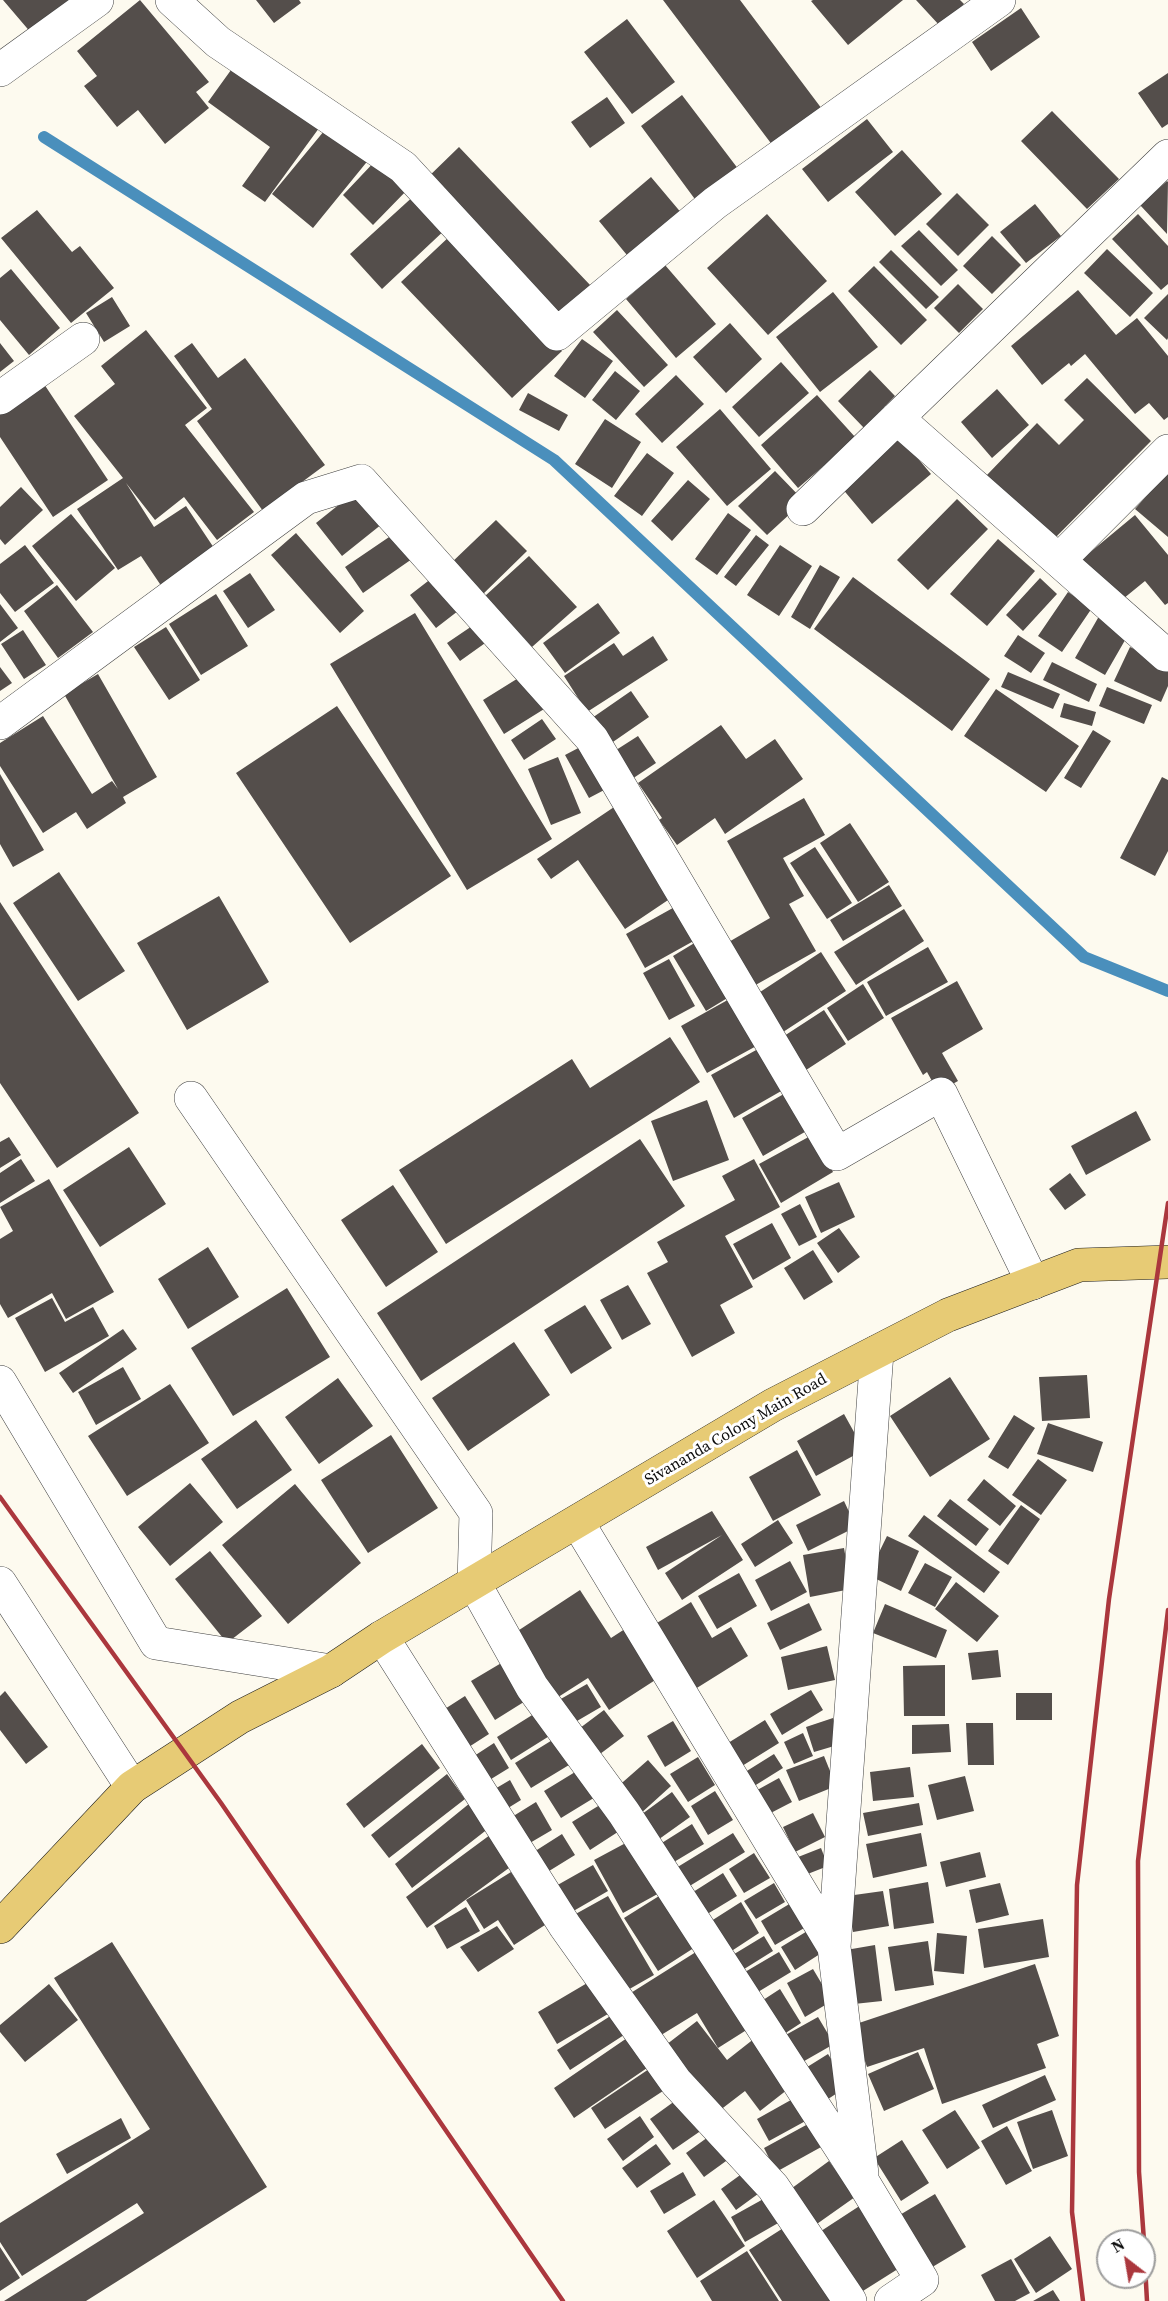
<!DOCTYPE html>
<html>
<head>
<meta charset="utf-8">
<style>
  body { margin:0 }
  #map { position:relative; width:1168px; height:2301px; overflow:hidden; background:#fdfaef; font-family:"Source Serif 4",serif }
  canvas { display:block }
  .north { position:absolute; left:1096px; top:2229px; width:60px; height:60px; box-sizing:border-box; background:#fff; border:2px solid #9e9e9e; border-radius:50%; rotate:329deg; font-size:16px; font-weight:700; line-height:24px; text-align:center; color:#0d0d0d }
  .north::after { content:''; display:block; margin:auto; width:21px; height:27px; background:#ab373d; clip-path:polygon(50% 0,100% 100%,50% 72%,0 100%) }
</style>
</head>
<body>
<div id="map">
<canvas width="1168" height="2301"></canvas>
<div class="north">N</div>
</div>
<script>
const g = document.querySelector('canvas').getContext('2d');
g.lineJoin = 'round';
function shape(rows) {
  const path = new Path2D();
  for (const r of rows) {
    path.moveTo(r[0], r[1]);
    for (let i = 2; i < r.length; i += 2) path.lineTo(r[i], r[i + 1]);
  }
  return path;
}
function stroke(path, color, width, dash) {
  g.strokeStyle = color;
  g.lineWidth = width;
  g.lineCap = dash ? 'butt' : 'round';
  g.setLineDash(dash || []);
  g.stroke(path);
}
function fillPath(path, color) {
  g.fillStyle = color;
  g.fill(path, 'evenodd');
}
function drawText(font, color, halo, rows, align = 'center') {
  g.font = font + ' "Source Serif 4",serif';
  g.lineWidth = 6;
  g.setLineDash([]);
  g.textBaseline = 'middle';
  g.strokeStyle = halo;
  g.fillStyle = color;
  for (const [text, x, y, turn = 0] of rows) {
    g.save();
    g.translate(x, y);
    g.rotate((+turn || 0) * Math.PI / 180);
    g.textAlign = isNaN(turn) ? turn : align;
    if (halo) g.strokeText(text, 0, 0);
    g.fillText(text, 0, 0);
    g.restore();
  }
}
stroke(shape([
  [44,137,554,460,1084,957,1168,991]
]), '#4a8fbc', 12);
fillPath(shape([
  [3,0,72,0,32,34],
  [140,0,209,82,196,92,209,108,165,144,138,110,117,127,84,86,97,76,77,51],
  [256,0,299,0,301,3,274,23],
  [663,0,740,0,822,109,773,146],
  [813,0,903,0,848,45,811,1],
  [916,0,960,0,964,4,940,26],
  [1021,8,1040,37,991,71,972,42],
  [627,19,675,82,632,114,584,52],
  [236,63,322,124,265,202,242,186,270,147,208,102],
  [1168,73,1168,124,1162,128,1138,93],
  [682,95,739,170,697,202,641,126],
  [607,97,625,123,590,148,571,122],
  [1052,111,1119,179,1087,209,1021,141],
  [867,119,893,152,828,202,802,169],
  [329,125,370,158,313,228,272,194],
  [459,147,591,286,554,320,423,182],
  [902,150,942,194,895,236,855,192],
  [378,158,409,188,373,225,343,195],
  [651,177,683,215,631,260,599,221],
  [1167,181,1168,182,1167,234,1140,205],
  [417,193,448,227,382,289,350,254],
  [957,193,989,225,958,256,926,224],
  [1035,204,1061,236,1026,263,1000,232],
  [37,210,72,252,80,246,114,288,71,323,1,238],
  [767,214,827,281,768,335,707,268],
  [1138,214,1168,246,1168,284,1161,290,1112,239],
  [919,230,958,270,941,286,901,246],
  [451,235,562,351,512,398,401,282],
  [992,236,1021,265,992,294,963,266],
  [1107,249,1153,293,1130,317,1084,273],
  [891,250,939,297,926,309,879,262],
  [665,265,716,324,676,358,626,299],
  [874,266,927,320,901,345,848,291],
  [11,269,60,328,29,355,0,320,0,278],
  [958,284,983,309,959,333,934,308],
  [1078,290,1116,335,1137,318,1168,356,1168,417,1164,420,1149,403,1135,414,1085,354,1071,366,1069,363,1042,385,1011,346],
  [833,292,878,347,820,392,776,337],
  [1168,294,1168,338,1167,340,1144,318],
  [112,297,130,326,104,342,86,313],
  [617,310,668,365,644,387,593,332],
  [730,323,762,359,726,393,693,357],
  [146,330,207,408,185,425,254,512,217,540,184,497,155,520,126,483,154,527,186,506,216,551,162,587,141,556,118,570,77,509,123,478,74,416,115,384,101,366],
  [582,339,613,361,585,398,554,376],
  [0,343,14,361,0,372],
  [192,343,218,378,245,358,325,465,263,511,197,421,212,409,174,356],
  [781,362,809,393,759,437,732,407],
  [870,370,895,396,864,428,838,401],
  [615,371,640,391,616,420,592,400],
  [676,375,704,404,662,443,635,414],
  [1087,378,1151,441,1052,541,986,476,1037,423,1059,445,1084,420,1064,400],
  [42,381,108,480,53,517,0,437,0,409],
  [997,389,1029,425,992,458,961,422],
  [528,393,568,415,559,431,519,410],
  [817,395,856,438,798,488,761,445],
  [720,409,771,469,727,506,676,447],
  [605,419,641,442,612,488,575,464],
  [900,437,931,474,872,524,841,487],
  [647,453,674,473,642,516,614,496],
  [775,471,804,501,767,535,738,506],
  [1168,471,1168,537,1135,509],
  [688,480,710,499,672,541,651,521],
  [21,487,43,510,5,545,0,539,0,507],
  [356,491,382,524,342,556,316,523],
  [957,499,988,529,928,590,897,560],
  [728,513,751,530,717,575,695,559],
  [71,514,115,568,76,601,32,546],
  [1135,515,1168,555,1168,603,1165,605,1145,581,1118,603,1082,559],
  [496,520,527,551,480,597,449,565],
  [296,533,364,611,340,633,271,555],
  [395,533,412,559,363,593,345,567],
  [756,535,769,545,736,586,724,577],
  [998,539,1035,571,987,626,950,594],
  [25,545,54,583,15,612,0,593,0,564],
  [780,545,812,566,779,616,747,595],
  [529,556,577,607,532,647,485,596],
  [820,565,840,577,810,629,791,617],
  [250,573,275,610,248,628,223,591],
  [853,577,990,679,952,731,814,629],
  [432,578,458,611,436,628,410,595],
  [1040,578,1057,594,1023,631,1006,615],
  [57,585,93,632,58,658,24,611],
  [1068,592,1092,608,1062,652,1038,636],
  [216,594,248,646,201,675,169,624],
  [598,603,620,633,565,673,543,643],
  [0,604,18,628,0,642],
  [1102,611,1132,628,1105,675,1075,658],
  [415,613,552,839,467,890,330,664],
  [475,624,488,641,460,661,447,643],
  [166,627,200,680,169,700,134,647],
  [23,630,46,665,24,679,1,644],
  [1018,635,1045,653,1031,673,1004,656],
  [653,636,668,660,587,712,564,676,614,643,623,656],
  [1130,647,1168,665,1168,686,1161,702,1114,681],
  [1052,662,1097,684,1089,702,1043,680],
  [0,667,12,683,0,691],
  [528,672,549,706,504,734,483,700],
  [1008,672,1060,694,1053,709,1001,687],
  [98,674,157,777,123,797,126,803,87,829,76,812,43,833,0,766,0,743,43,716,92,794,112,781,118,789,64,694],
  [1107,687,1152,705,1144,724,1099,706],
  [996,689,1079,746,1046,792,964,736],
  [631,691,649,717,610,744,592,718],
  [1064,703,1096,712,1092,726,1060,717],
  [337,706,451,876,350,943,236,773],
  [542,719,556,739,524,760,511,740],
  [721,725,746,759,775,739,803,779,725,834,715,818,677,845,659,820,662,818,638,783],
  [1093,730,1111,741,1081,788,1064,778],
  [638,736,656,763,632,779,613,752],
  [584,745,608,788,589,798,565,755],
  [558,757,581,813,551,825,528,769],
  [0,774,44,850,13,867,0,844],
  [1162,777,1168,780,1168,851,1155,876,1120,858],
  [804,798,825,835,783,858,804,896,789,904,816,951,752,987,727,943,770,918,727,841],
  [620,803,680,892,625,929,578,860,551,879,537,859],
  [850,823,889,882,858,902,820,843],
  [815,847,852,903,827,919,790,863],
  [59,872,125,971,78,1001,13,903],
  [889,885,902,906,843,941,830,920],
  [219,896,269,982,187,1030,137,943],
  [0,902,139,1113,57,1168,0,1083],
  [680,904,699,938,645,968,626,934],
  [904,909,924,941,856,985,834,952],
  [701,939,734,994,706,1011,673,956],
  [928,947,948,982,886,1016,867,982],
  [821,952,846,991,780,1034,754,996],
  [669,959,695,1006,669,1020,643,973],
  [957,981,983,1029,942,1053,958,1081,938,1092,927,1072,923,1075,891,1018],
  [863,984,884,1018,848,1041,827,1008],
  [733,997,760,1044,707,1073,681,1026],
  [824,1010,846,1044,803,1072,781,1038],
  [670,1037,700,1082,446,1244,399,1170,572,1059,590,1088],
  [767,1044,790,1086,734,1118,711,1075],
  [789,1091,810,1129,763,1156,742,1118],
  [707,1100,729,1160,673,1181,651,1121],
  [1136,1111,1151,1140,1086,1175,1071,1146],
  [814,1134,833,1172,781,1203,759,1164],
  [9,1137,21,1155,0,1168,0,1142],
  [640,1139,685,1206,421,1381,377,1313],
  [129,1147,166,1204,100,1247,63,1190],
  [21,1159,35,1181,0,1203,0,1173],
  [754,1159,780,1207,725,1236,753,1287,720,1305,735,1333,692,1357,647,1273,668,1262,657,1242,735,1200,722,1176],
  [1070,1173,1086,1195,1065,1210,1049,1189],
  [49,1179,114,1292,66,1319,52,1293,8,1318,0,1304,0,1239,13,1231,0,1207],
  [839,1182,855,1217,821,1233,805,1197],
  [393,1185,438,1252,386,1287,341,1220],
  [800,1204,817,1237,799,1246,781,1214],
  [772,1223,791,1258,753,1280,733,1244],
  [839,1228,860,1257,838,1273,817,1243],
  [208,1247,239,1297,188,1329,158,1279],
  [813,1250,833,1282,804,1300,784,1268],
  [628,1285,651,1324,622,1340,600,1300],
  [287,1288,330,1357,233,1416,191,1348],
  [52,1298,65,1322,93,1307,109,1336,45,1372,15,1318],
  [585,1305,612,1348,571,1374,544,1330],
  [123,1329,137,1349,73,1393,59,1373],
  [514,1342,550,1395,468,1451,432,1398],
  [123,1367,141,1399,96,1425,78,1392],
  [1087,1375,1090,1418,1042,1421,1039,1377],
  [950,1377,990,1439,930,1477,890,1416],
  [338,1378,373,1426,319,1464,285,1417],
  [170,1384,209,1443,127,1496,88,1436],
  [844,1414,864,1450,816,1476,797,1441],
  [1014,1415,1035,1428,1008,1469,988,1457],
  [256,1420,292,1470,237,1509,201,1459],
  [1048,1423,1103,1442,1093,1472,1037,1454],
  [391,1435,438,1508,368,1553,321,1480],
  [797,1450,821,1495,773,1521,749,1477],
  [1038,1459,1067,1480,1041,1515,1012,1495],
  [984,1479,1016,1506,1000,1526,967,1500],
  [190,1483,223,1522,170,1566,138,1527],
  [295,1484,361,1563,288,1624,222,1545],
  [950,1499,989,1529,976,1546,937,1516],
  [844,1501,856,1527,808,1551,796,1525],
  [1021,1505,1040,1519,1008,1565,988,1551],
  [712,1511,743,1560,682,1600,665,1573,722,1535,658,1570,646,1547],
  [924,1515,1000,1572,984,1593,908,1536],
  [778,1520,793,1543,755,1567,741,1544],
  [887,1536,919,1551,901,1591,868,1575],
  [844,1548,851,1589,810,1597,803,1555],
  [210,1551,262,1616,227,1643,175,1579],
  [790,1561,807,1592,771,1611,755,1580],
  [925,1563,952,1577,935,1607,908,1593],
  [739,1573,757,1606,717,1629,698,1596],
  [956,1582,999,1616,977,1642,935,1609],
  [580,1590,611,1638,631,1625,663,1675,609,1710,588,1678,552,1701,510,1636],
  [691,1602,712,1638,731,1627,748,1656,692,1691,652,1626],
  [809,1603,822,1630,780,1650,767,1623],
  [885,1604,947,1630,936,1658,873,1633],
  [827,1646,835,1680,788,1690,781,1657],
  [998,1650,1001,1677,972,1680,968,1653],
  [503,1662,527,1700,495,1720,471,1681],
  [945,1665,945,1716,904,1716,903,1666],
  [587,1684,601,1707,565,1728,552,1704],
  [811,1690,823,1710,782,1735,770,1714],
  [5,1691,48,1747,26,1764,0,1730,0,1696],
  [1016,1693,1052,1693,1052,1720,1016,1720],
  [465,1696,489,1734,461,1752,437,1714],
  [604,1710,624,1736,592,1760,572,1734],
  [537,1712,551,1735,511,1760,497,1737],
  [833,1718,841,1744,814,1752,806,1727],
  [765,1720,779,1743,734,1771,720,1748],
  [673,1721,691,1751,665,1767,647,1736],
  [966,1723,993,1723,994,1765,968,1765],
  [949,1724,951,1752,912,1754,912,1725],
  [803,1733,813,1756,794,1764,784,1742],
  [554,1739,569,1765,531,1788,515,1763],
  [494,1743,509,1768,483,1784,468,1760],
  [422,1744,440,1768,364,1828,346,1804],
  [774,1754,783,1768,751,1788,742,1774],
  [824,1756,836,1786,799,1801,786,1770],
  [698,1757,715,1785,688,1802,670,1774],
  [648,1760,671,1786,639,1815,615,1789],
  [910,1767,914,1797,873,1801,870,1772],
  [580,1769,597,1796,561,1818,544,1791],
  [447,1774,465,1799,389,1858,371,1835],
  [965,1776,974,1811,937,1820,928,1785],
  [779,1778,792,1802,763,1817,750,1794],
  [510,1780,521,1800,500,1813,488,1793],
  [715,1791,733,1820,708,1835,691,1806],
  [672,1792,690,1817,655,1842,638,1817],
  [608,1800,624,1828,590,1850,572,1822],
  [536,1802,552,1830,523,1847,507,1820],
  [470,1803,489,1828,412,1888,395,1864],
  [919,1803,923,1825,868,1836,863,1813],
  [813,1813,825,1837,795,1852,783,1827],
  [692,1824,704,1844,669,1865,657,1846],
  [494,1832,513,1865,427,1928,406,1897],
  [733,1833,745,1852,688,1887,676,1868],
  [921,1833,927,1866,873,1878,866,1844],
  [562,1834,575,1855,541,1876,529,1855],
  [635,1838,663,1891,623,1913,594,1860],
  [821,1848,828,1866,800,1877,793,1859],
  [980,1852,986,1877,946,1887,940,1862],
  [754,1853,770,1878,744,1893,729,1869],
  [593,1865,608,1891,570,1913,554,1887],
  [511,1872,545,1925,514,1945,498,1920,484,1929,466,1900],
  [723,1873,737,1896,704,1916,690,1894],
  [928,1882,934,1923,894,1929,889,1889],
  [774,1883,785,1902,756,1919,744,1901],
  [1000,1883,1009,1915,976,1923,969,1890],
  [667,1891,700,1944,658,1971,624,1918],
  [883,1891,889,1926,853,1932,847,1896],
  [608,1896,654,1975,619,1995,572,1916],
  [741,1902,759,1933,727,1954,708,1923],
  [791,1903,806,1927,775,1945,761,1921],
  [466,1907,480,1931,447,1949,434,1926],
  [1043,1919,1049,1957,984,1968,978,1929],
  [497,1926,514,1949,478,1972,460,1947],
  [809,1930,823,1952,795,1970,781,1947],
  [937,1933,967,1936,964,1974,934,1971],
  [764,1936,773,1951,741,1971,731,1956],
  [928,1941,934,1985,895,1991,888,1947],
  [112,1942,267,2187,86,2301,4,2301,144,2213,137,2203,22,2276,0,2242,0,2223,150,2129,54,1978],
  [707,1945,756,2024,718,2048,697,2013,653,2040,626,1996],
  [875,1945,882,2001,854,2004,846,1950],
  [779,1952,791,1972,758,1992,745,1972],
  [1035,1964,1059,2036,1037,2044,1046,2068,942,2104,924,2048,867,2067,853,2025],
  [813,1969,832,2001,805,2017,787,1983],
  [594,1979,613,2011,557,2044,538,2012],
  [49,1984,78,2020,25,2062,0,2032,0,2025],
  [780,1989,801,2023,781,2036,760,2002],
  [612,2015,624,2035,570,2070,557,2050],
  [818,2017,834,2044,799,2064,782,2037],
  [697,2021,727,2060,755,2038,792,2086,760,2111,745,2091,715,2114,662,2048],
  [627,2038,647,2068,574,2118,554,2088],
  [918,2052,934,2089,884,2111,868,2074],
  [828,2054,848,2086,825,2101,804,2069],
  [649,2069,663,2091,605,2129,591,2108],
  [1045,2075,1056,2100,993,2128,982,2105],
  [798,2096,811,2118,769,2141,757,2119],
  [679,2098,702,2130,673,2150,650,2119],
  [955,2110,980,2148,947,2169,922,2130],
  [1052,2110,1068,2156,1033,2169,1017,2122],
  [640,2116,654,2137,623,2161,607,2139],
  [121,2118,131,2138,67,2174,56,2154],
  [819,2118,832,2141,776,2172,764,2148],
  [1007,2126,1032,2171,1006,2185,981,2141],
  [715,2132,733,2156,704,2177,686,2153],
  [902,2140,929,2183,901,2201,874,2158],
  [656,2144,671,2164,637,2188,622,2168],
  [829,2161,855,2197,814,2226,788,2191],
  [747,2170,762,2191,736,2210,721,2189],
  [683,2172,696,2195,664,2214,650,2191],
  [935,2194,966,2247,929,2269,898,2216],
  [767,2197,780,2222,745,2242,731,2217],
  [714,2200,745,2246,697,2278,667,2231],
  [861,2205,901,2267,855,2296,815,2235],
  [788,2225,836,2301,782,2301,749,2250],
  [1050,2236,1072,2269,1036,2293,1014,2259],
  [0,2247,20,2278,0,2291],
  [747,2251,779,2301,712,2301,700,2281],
  [1011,2259,1030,2293,1015,2301,995,2301,981,2275],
  [1053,2290,1060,2301,1033,2301]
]), '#544e4b');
const minor = shape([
  [172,0,218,42,403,167,557,334,715,203,999,0],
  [0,70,97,0],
  [0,398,83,339],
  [897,418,1166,655],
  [803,509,1168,156],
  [1059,560,1168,451],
  [0,723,306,498,361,481,592,739,837,1154,941,1094,1033,1283],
  [191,1098,476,1513,474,1583,532,1687,624,1813,863,2182,922,2280,891,2301],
  [0,1382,156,1643,331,1671],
  [578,1523,834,1947,862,2174],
  [0,1583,132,1787],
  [382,1637,565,1926,676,2082,773,2187,850,2301],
  [834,1947,877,1352]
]);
const major = shape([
  [0,1927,132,1787,240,1717,331,1671,382,1637,773,1405,948,1315,1079,1265,1168,1262]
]);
stroke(minor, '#404040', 34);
stroke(major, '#1e1e1e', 34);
stroke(minor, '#fff', 33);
stroke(major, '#e7cb75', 33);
stroke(shape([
  [0,1497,221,1803,563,2301],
  [1144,2241,1139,2172,1138,1861,1168,1610],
  [1144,2247,1147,2301],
  [1083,2301,1072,2212,1077,1885,1109,1599,1168,1203]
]), '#ab373d', 4.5);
drawText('16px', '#0d0d0d', '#fff', [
  ["Sivananda Colony Main Road",736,1430,-30]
]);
</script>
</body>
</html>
